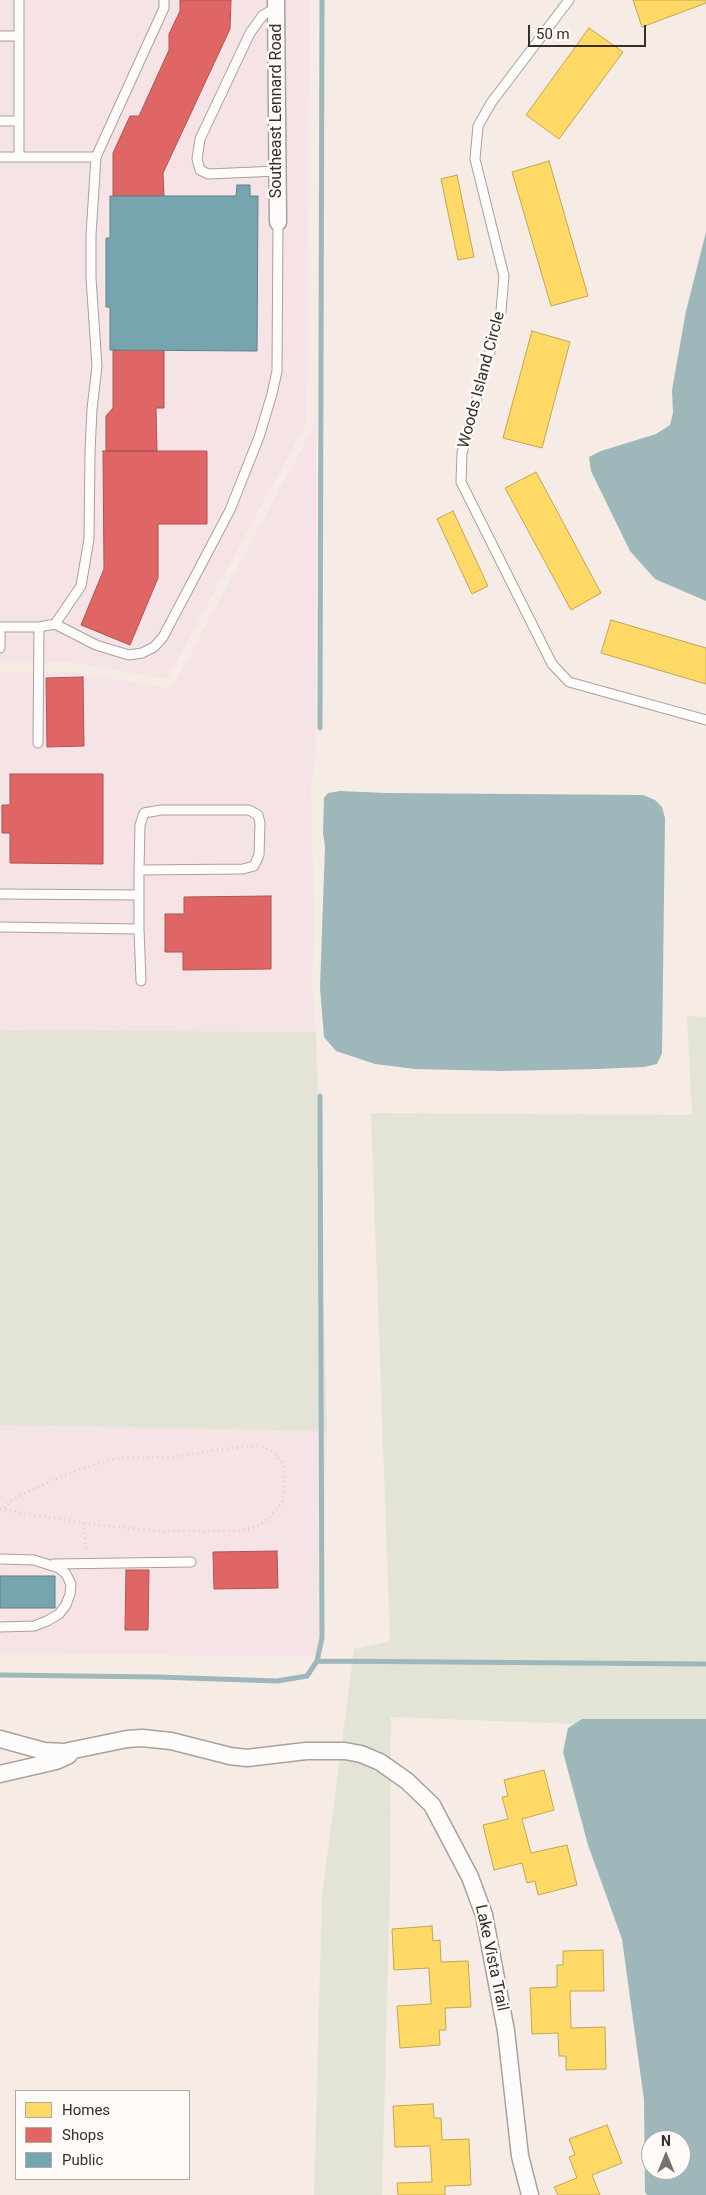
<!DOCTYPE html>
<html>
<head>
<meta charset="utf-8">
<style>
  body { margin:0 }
  #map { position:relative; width:706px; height:2195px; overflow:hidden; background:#f6ebe5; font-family:Roboto,sans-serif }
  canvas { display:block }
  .legend { position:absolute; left:15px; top:2090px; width:175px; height:90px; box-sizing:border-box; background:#fefaf8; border:1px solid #aea8a6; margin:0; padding:6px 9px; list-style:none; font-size:15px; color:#352e2a }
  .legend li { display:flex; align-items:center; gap:10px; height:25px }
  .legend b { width:25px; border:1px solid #aea8a6 }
  .north { position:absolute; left:641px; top:2130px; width:50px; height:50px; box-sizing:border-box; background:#fefaf8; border:1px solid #aea8a6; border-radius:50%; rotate:0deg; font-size:14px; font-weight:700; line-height:20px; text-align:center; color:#352e2a }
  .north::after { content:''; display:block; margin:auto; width:18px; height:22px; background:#79706b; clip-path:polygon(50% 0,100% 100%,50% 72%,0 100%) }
  .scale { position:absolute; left:528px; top:25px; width:118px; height:22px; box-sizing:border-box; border:2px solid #352e2a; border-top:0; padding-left:6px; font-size:15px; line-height:18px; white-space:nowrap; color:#352e2a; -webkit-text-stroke:4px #fefaf8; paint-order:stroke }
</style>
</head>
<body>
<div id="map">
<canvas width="706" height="2195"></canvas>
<ul class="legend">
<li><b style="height:14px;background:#ffd966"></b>Homes</li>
<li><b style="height:14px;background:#e06666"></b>Shops</li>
<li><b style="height:14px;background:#76a5af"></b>Public</li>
</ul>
<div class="north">N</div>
<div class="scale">50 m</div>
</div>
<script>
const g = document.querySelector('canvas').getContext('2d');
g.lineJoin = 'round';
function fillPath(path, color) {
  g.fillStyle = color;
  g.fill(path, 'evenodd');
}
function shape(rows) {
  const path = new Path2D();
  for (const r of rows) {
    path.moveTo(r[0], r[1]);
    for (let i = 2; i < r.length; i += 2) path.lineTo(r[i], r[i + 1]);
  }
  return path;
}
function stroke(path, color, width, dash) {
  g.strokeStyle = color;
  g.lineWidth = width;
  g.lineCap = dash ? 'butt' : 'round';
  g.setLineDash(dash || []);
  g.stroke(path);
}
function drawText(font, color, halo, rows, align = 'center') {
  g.font = font + ' Roboto,sans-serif';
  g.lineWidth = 5;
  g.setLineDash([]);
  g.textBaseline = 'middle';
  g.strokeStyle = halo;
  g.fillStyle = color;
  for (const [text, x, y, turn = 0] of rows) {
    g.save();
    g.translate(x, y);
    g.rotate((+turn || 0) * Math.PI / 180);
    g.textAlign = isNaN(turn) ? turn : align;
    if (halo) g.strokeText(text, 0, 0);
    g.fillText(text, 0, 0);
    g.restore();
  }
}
fillPath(shape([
  [0,0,309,0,307,422,167,679,75,663,0,662],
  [316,249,316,754,311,787,314,924,312,987,316,1032,0,1030,0,672,74,672,166,688,173,686,315,424],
  [0,1425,327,1431,321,1656,0,1654]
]), '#f5e3e6');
fillPath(shape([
  [687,1016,706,1017,706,1719,582,1719,574,1724,391,1717,390,1887,382,2195,314,2195,322,1896,354,1649,390,1641,371,1113,692,1115],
  [0,1030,316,1032,327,1431,0,1425]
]), '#e3e4d6');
fillPath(shape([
  [706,232,706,601,655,579,630,551,591,471,589,457,601,451,656,434,670,425,673,413,672,390,686,311],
  [340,791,386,793,643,795,655,800,662,807,665,818,662,1053,657,1064,644,1067,598,1069,501,1071,415,1069,375,1064,336,1051,324,1037,320,988,325,846,323,833,324,798,328,793],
  [582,1719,706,1719,706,2195,647,2195,645,2192,644,2100,622,1939,588,1845,563,1752,568,1728],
  [651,2140,681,2140,681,2170,651,2170]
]), '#9db7ba');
const homes = shape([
  [633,0,706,0,706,3,642,27,633,0],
  [589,28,623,52,559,139,526,115,589,28],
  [549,161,588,296,551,306,512,172,549,161],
  [457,175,474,257,458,260,441,179,457,175],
  [532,331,570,342,542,448,503,438,532,331],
  [536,472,601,593,571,610,505,488,536,472],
  [453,511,488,586,472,594,437,519,453,511],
  [611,620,706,648,706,684,601,653,611,620],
  [544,1770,554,1810,522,1819,531,1853,567,1845,577,1885,538,1895,535,1881,527,1883,522,1863,494,1870,483,1825,508,1819,502,1797,508,1796,504,1780,544,1770],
  [432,1926,433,1941,440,1940,441,1962,468,1961,471,2007,445,2008,446,2030,439,2030,440,2045,400,2048,397,2006,431,2004,429,1968,394,1970,392,1929,432,1926],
  [603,1950,604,1991,570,1991,571,2028,605,2027,606,2069,566,2070,566,2056,559,2056,558,2033,532,2034,530,1988,557,1987,557,1965,563,1965,563,1951,603,1950],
  [433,2104,434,2118,441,2118,442,2140,469,2139,471,2185,445,2186,445,2195,398,2195,397,2183,432,2182,430,2146,395,2147,393,2106,433,2104],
  [607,2125,622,2163,592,2175,600,2195,558,2195,554,2187,577,2178,569,2157,575,2155,569,2139,607,2125]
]);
fillPath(homes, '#ffd966');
stroke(homes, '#c2a654', 1);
const shops = shape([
  [180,0,231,0,230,29,163,173,164,196,113,196,113,153,130,116,139,116,169,50,169,34,180,11,180,0],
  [113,350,164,350,164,408,156,408,157,451,106,451,106,416,113,408,113,350],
  [103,451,207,451,207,524,158,524,158,578,130,645,81,625,104,569,103,451],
  [83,677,84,746,47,747,46,678,83,677],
  [10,774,103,774,103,864,10,863,10,833,2,833,2,805,10,805,10,774],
  [271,896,271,969,183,970,183,952,165,952,165,914,184,914,184,897,271,896],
  [277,1551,278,1588,214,1589,213,1552,277,1551],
  [126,1570,149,1570,148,1630,125,1630,126,1570]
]);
fillPath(shops, '#e06666');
stroke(shops, '#ad5554', 1);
const public = shape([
  [237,185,250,185,250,196,258,196,257,351,110,350,110,307,106,307,106,238,110,238,110,196,236,196,237,185],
  [0,1576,55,1576,55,1608,0,1608,0,1576]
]);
fillPath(public, '#76a5af');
stroke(public, '#628187', 1);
stroke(shape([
  [320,728,322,0],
  [317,1661,706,1664],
  [0,1675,158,1677,277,1681,307,1676,317,1661,322,1638,320,1096]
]), '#9db7ba', 5);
const lane = shape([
  [569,0,491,103,478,126,475,159,504,276,501,311,462,453,461,482,552,664,569,682,706,720],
  [276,8,263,15,250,33,200,139,197,159,200,170,208,174,278,171],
  [0,36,19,36],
  [0,121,19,121],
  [0,157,96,157],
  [19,157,19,0],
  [55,624,96,645,129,655,142,653,154,647,163,637,230,510,259,437,272,394,277,371,278,222],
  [0,627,39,627,55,624,81,586,89,539,90,452,92,409,97,366,91,278,91,235,96,157,164,8,164,0],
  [0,648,0,627],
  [38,743,39,627],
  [0,894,139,895],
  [0,927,139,929,139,870,140,825,144,813,161,810,249,810,258,815,260,823,259,855,254,866,243,869,139,870],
  [139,929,141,981],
  [0,1559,34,1560,59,1568,66,1574,71,1584,70,1594,66,1605,59,1614,47,1621,34,1626,0,1627],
  [54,1564,191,1562]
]);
const street = shape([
  [276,0,278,222],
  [0,1739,44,1751,64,1752,127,1739,142,1738,171,1741,230,1756,247,1758,306,1751,345,1751,361,1754,380,1762,407,1781,432,1805,470,1877,484,1915,506,2031,520,2156,530,2195],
  [0,1774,56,1761,69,1755]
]);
stroke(lane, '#a8a19c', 11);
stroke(street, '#a8a19c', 19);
stroke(shape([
  [0,1509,84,1523,153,1531,241,1531,259,1526,270,1517,282,1503,285,1476,281,1462,274,1453,266,1448,257,1446,245,1446,169,1457,119,1458,90,1466,52,1480,12,1500,3,1509],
  [84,1523,86,1552]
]), '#d7d3d1', 3, [1, 4]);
stroke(lane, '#fefcfb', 9);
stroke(street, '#fefcfb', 16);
drawText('16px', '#352e2a', '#fefaf8', [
  ["Southeast Lennard Road",277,111,-90],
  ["Woods Island Circle",482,380,-75],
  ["Lake Vista Trail",491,1958,78]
]);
</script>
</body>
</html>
